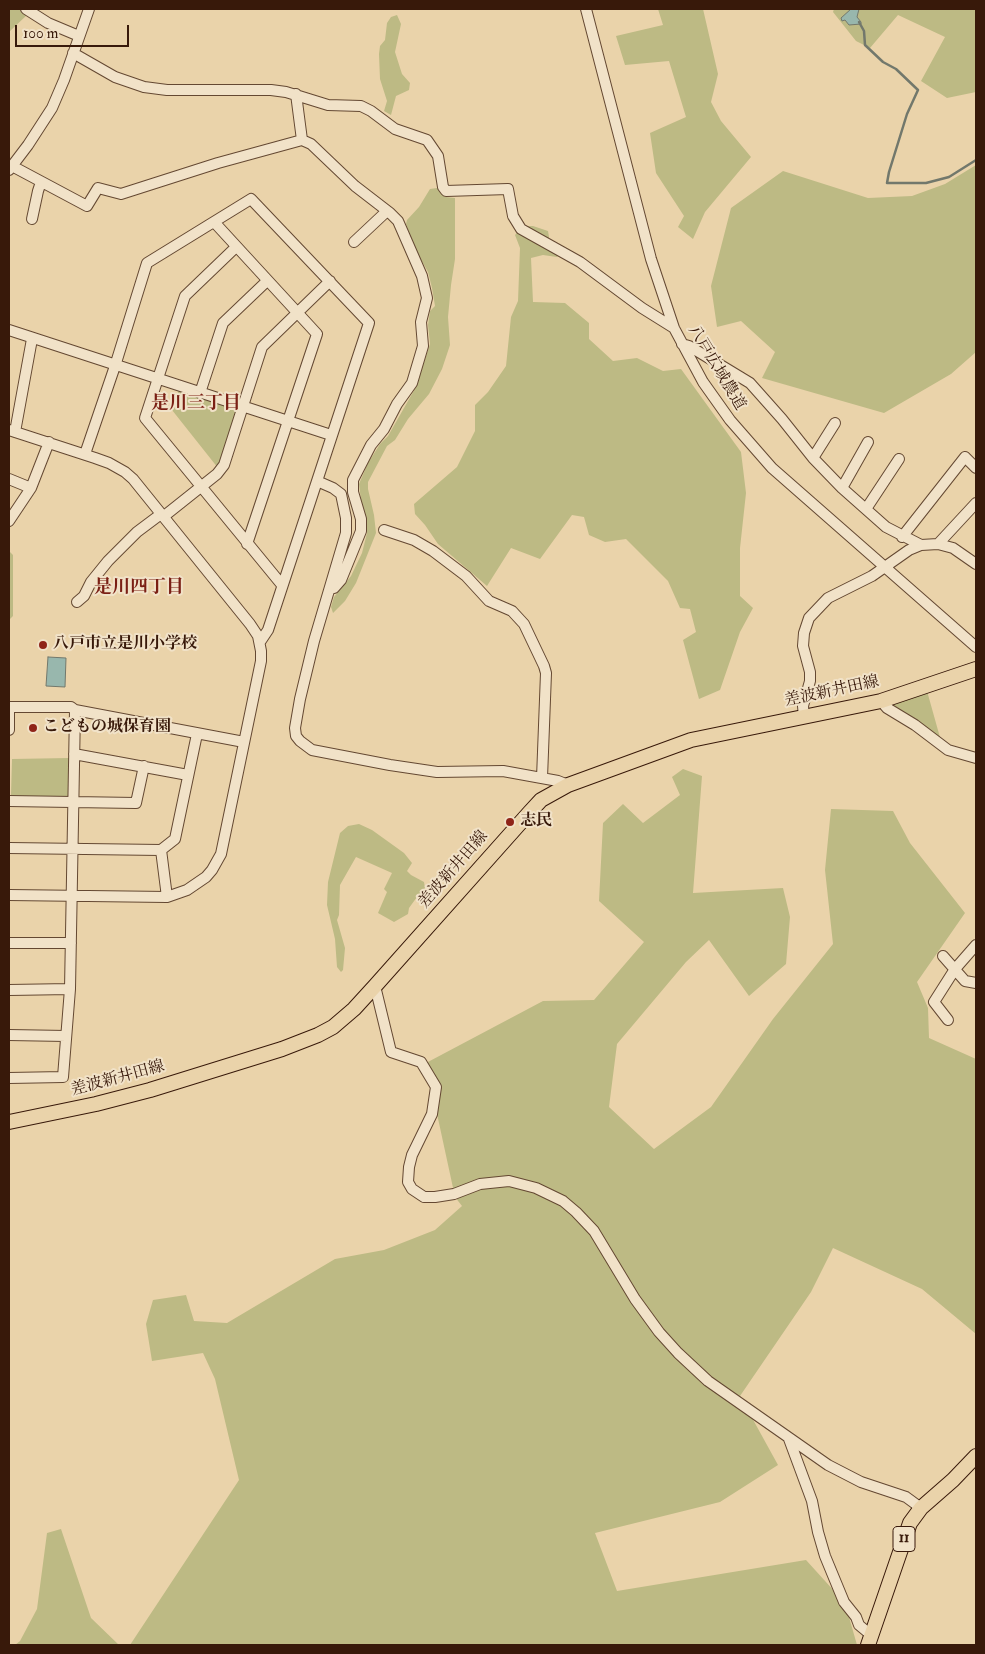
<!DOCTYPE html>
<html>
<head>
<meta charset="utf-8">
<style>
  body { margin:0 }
  #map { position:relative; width:985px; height:1654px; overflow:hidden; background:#ead3aa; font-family:"IM FELL Double Pica",serif }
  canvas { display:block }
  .frame { position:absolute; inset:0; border:10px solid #38190a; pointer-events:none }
  .scale { position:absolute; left:15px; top:25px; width:114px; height:22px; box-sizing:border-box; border:2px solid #38190a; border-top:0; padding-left:6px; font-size:15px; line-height:18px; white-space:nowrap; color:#38190a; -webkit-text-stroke:4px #f1e2c8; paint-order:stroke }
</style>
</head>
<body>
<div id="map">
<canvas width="985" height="1654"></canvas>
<div class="frame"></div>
<div class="scale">100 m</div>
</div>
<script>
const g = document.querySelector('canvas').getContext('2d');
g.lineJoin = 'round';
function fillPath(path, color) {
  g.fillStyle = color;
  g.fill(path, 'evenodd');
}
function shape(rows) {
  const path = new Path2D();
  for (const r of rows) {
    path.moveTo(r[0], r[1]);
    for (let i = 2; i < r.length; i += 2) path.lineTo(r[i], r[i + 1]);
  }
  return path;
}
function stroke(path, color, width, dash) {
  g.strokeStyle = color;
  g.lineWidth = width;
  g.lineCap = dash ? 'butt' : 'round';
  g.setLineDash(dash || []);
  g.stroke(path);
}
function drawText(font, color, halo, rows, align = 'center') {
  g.font = font + ' "IM FELL Double Pica","Noto Serif JP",serif';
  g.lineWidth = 4;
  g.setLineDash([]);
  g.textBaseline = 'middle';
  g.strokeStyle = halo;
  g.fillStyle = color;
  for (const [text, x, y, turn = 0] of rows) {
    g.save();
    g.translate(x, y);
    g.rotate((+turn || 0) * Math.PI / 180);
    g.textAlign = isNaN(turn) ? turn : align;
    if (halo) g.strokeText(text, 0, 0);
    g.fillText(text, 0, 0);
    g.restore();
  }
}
fillPath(shape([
  [9,9,38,9,37,10,27,15,9,32],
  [658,9,703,9,718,74,711,102,721,121,751,157,705,212,693,239,678,227,684,216,656,173,650,133,686,117,669,61,625,65,616,36,663,25],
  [834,9,976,9,976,92,947,98,921,81,945,37,898,15,870,48,856,41,833,12],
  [397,15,401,24,395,52,402,74,410,83,409,90,396,96,391,115,384,111,387,101,380,79,379,54,380,46,385,40,387,23,391,17],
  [976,165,976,352,951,374,884,413,762,378,775,352,741,321,717,327,711,286,731,208,783,171,868,198,912,196,945,184],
  [437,188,446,197,455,198,455,259,451,285,448,317,450,345,442,369,429,394,408,419,395,440,387,446,368,482,368,489,374,515,376,533,356,583,345,601,333,613,331,607,334,597,351,576,362,553,367,533,367,523,361,500,359,484,368,463,380,444,388,436,416,387,430,344,428,325,430,311,435,306,432,288,428,272,415,249,406,224,407,220,419,207,430,189],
  [523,226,533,226,548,231,550,243,560,253,557,257,543,255,531,258,533,302,565,303,589,323,589,339,613,361,637,358,663,371,681,369,741,452,746,493,740,548,740,596,753,608,740,632,720,690,699,699,683,640,696,632,690,609,680,608,668,581,626,539,605,542,589,535,584,517,572,515,540,559,511,548,487,586,438,544,425,525,415,514,414,504,457,467,475,431,475,405,488,392,506,366,511,317,518,301,520,248,515,235],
  [179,390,235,408,238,412,218,468,172,410],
  [9,551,13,555,13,616,9,620],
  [927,691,941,741,893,709,892,704],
  [69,758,69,796,66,799,15,799,11,795,12,759],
  [683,769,702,776,693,893,783,888,790,917,786,964,749,996,709,940,686,962,617,1044,609,1107,654,1149,711,1107,773,1019,833,944,825,870,831,809,893,811,910,843,965,913,917,982,928,1008,929,1038,976,1059,976,1334,922,1289,833,1248,811,1292,740,1396,778,1465,720,1502,595,1533,617,1591,806,1560,845,1603,857,1645,130,1645,239,1480,215,1379,203,1353,152,1361,146,1324,153,1300,186,1295,194,1321,227,1323,335,1259,384,1250,435,1230,462,1206,455,1197,426,1063,543,1001,594,1000,644,942,599,901,603,823,623,804,643,823,680,795,672,777],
  [359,824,372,830,404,853,412,863,407,871,411,875,424,882,425,888,417,897,409,908,408,914,394,922,378,913,387,892,384,889,392,873,356,857,340,885,339,915,337,920,345,948,343,970,341,972,337,967,335,939,327,905,328,882,340,833,348,826],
  [61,1529,91,1618,119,1645,15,1645,20,1641,37,1609,47,1533]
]), '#bdba84');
const water = shape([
  [851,9,859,9,857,17,861,22,861,24,849,25,845,20,842,21,841,18,851,9],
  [48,657,66,658,65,687,46,686,48,657]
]);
fillPath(water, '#98b7ad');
stroke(water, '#72786c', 1);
stroke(shape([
  [859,22,864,31,865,45,883,62,896,69,918,90,907,114,889,172,887,183,926,183,949,177,976,160]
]), '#72786c', 2.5);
const minor = shape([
  [26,9,48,23,79,36],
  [586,9,651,259,674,328,703,382,730,420,772,468,976,647],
  [73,53,115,77,144,87,167,90,271,90,286,92,328,105,361,106,371,111,395,129,427,140,438,156,443,187,446,191,508,189,513,216,521,229,580,262,642,308,674,328],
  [296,94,302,140],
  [12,166,87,206,98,188,121,194,218,163,302,140,311,144,355,186,390,213,398,221,422,276,427,298,421,322,423,346,412,383,397,404,384,429,371,445,353,480,353,492,361,519,361,531,341,580,334,588,330,589],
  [9,170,28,145,52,108,64,80,89,9],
  [32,219,38,191,41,182],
  [215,223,317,334,247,544],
  [354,242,387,211],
  [236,247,185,296,145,418,282,585],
  [9,330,331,435],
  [682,344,689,346,750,383,782,419,813,458,842,488,886,527,921,545,938,544,953,548,976,564],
  [200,393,223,323,267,281],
  [9,430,95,458,109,463,125,472,133,479,250,624,258,636,261,651,261,661,221,854,212,870,206,877,187,890,167,897,9,895],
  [15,432,32,339],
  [85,454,115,366,147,263,251,199,369,323,268,630,260,642],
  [813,458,835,423],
  [9,479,31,488],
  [317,481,333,488,341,494,346,518,346,533,314,641,300,699,295,728,296,736,300,741,312,750,390,765,437,772,503,771,558,781,568,785],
  [842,488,868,442],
  [866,509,899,459],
  [163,517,217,474,224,465,262,347,330,281],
  [9,521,31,488,49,442],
  [384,530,414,540,433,551,466,576,489,601,512,611,524,624,544,666,546,673,542,778],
  [902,537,965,457,976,468],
  [938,544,976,503],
  [77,602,84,596,91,582,108,561,137,532,161,514],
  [881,701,887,708,915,725,948,750,976,758],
  [9,707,71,707,75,710,244,742],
  [804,717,803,706,810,681,810,672,803,646,804,633,809,618,828,598,872,576,909,550,921,545],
  [9,730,9,707],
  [74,754,188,775],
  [9,801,136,803,144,766],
  [9,848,161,850,175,839,197,734],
  [161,850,167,897],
  [9,943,71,943],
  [943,956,965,981,976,983],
  [375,986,391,1052,421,1062,436,1087,432,1114,412,1155,409,1167,408,1182,412,1189,424,1197,435,1197,454,1194,480,1184,509,1181,536,1188,563,1201,576,1212,594,1231,635,1299,659,1332,678,1353,708,1381,828,1465,861,1482,906,1497,921,1508],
  [9,990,70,989],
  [948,1020,934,1002,955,969,976,945],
  [9,1035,66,1036],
  [9,1078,63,1077,70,989,75,710],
  [789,1439,812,1501,818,1532,825,1556,844,1602,856,1617,859,1625,871,1635]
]);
const major = shape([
  [9,1122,96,1104,150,1090,282,1049,318,1035,333,1027,354,1009,375,986,529,813,541,800,568,785,691,740,881,701,976,669],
  [868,1645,910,1523,921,1508,953,1480,976,1456]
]);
stroke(minor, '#644832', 12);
stroke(major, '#38190a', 16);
stroke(minor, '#f1e2c8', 10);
stroke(major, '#ead3aa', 14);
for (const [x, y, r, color] of [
  [43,645,5,"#8f2418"],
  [33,728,5,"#8f2418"],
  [510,822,5,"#8f2418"]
]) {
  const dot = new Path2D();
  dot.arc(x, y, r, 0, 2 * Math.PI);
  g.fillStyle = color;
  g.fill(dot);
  stroke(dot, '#f1e2c8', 2);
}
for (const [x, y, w] of [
  [904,1539,22]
]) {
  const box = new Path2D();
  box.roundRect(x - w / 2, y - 12.5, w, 25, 4);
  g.fillStyle = '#f1e2c8';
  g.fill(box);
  stroke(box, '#38190a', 1);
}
drawText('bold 15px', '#38190a', null, [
  ["11",904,1539]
]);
drawText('16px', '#38190a', '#f1e2c8', [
  ["八戸広域農道",716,368,59],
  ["差波新井田線",832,692,-12],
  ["差波新井田線",454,870,-49],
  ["差波新井田線",118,1079,-15]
]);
drawText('bold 16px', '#38190a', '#f1e2c8', [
  ["八戸市立是川小学校",53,645],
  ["こどもの城保育園",43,728],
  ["志民",520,822]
], 'left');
drawText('bold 18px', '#7a1f14', '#f1e2c8', [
  ["是川三丁目",196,404],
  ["是川四丁目",139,588]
]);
</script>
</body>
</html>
